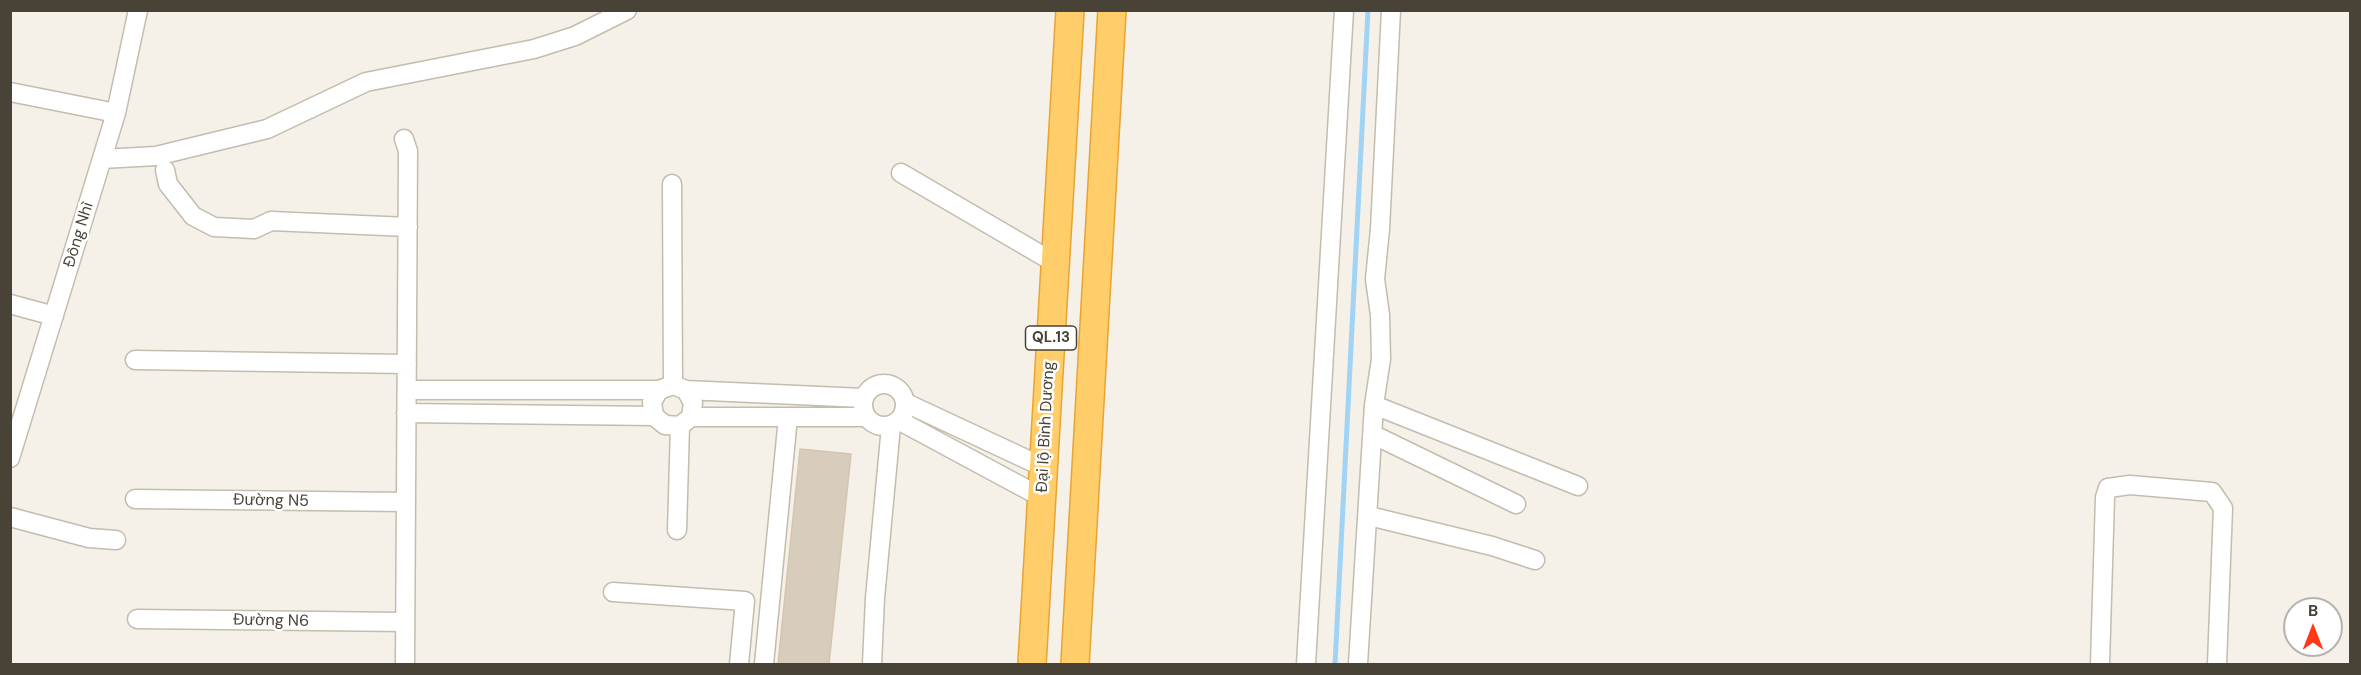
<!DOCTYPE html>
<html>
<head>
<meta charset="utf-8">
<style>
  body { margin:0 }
  #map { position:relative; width:2361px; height:675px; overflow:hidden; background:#f5f1e8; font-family:"DM Sans",sans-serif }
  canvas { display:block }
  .frame { position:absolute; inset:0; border:12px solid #494236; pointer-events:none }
  .north { position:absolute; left:2283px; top:597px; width:60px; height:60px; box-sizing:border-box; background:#fff; border:2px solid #b6b3af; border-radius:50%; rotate:0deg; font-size:16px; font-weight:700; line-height:24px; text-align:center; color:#494236 }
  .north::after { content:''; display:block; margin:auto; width:21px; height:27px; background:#ff3816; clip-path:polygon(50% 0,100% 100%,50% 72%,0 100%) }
</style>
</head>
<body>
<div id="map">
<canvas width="2361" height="675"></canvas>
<div class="frame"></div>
<div class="north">B</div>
</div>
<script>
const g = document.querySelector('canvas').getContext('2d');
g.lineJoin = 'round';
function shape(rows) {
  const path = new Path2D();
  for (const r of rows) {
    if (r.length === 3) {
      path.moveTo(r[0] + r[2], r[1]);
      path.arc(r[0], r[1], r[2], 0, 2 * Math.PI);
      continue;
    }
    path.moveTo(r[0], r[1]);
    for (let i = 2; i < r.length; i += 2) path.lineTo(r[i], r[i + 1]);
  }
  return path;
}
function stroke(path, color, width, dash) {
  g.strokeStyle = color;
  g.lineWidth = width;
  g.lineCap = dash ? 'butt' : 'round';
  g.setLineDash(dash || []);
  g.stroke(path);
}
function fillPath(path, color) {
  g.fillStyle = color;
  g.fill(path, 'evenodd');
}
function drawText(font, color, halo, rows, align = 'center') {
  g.font = font + ' "DM Sans",sans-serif';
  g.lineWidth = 5;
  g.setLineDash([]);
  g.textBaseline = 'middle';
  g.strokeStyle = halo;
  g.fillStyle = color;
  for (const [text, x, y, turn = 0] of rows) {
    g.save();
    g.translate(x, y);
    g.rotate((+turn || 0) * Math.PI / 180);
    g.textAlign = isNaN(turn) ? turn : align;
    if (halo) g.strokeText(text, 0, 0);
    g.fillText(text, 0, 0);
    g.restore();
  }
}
stroke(shape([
  [1335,664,1368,10]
]), '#a1d3f5', 5);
const building = shape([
  [800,449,851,454,829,664,778,664,800,449]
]);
fillPath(building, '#d8cdbd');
stroke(building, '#d3c5af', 1.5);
const minor = shape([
  [10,92,116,113],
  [404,139,408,151,405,664],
  [102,159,156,156,267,129,366,82,534,49,575,36,627,10],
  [165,170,168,184,193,216,214,227,254,229,271,221,408,227],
  [901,173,1055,263],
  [672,184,673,385],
  [10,304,54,316],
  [135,360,407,364],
  [884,405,21],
  [407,390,659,390,673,385,686,390,693,403,691,417,680,426,665,425,654,416,652,402,659,390],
  [686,390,863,398],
  [906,403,1043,467],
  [1374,405,1578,486],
  [406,413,654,416],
  [691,417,865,417],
  [900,421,1041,497],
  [1374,435,1516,504],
  [10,458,116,113,138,10],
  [135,499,406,502],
  [1369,516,1492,546,1535,560],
  [10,517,89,538,116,540],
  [677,530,680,426],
  [613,592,745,601,739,664],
  [137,619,405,622],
  [764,664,788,417],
  [872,664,875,598,891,426],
  [1306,664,1344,10],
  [1358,664,1374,405,1381,359,1380,315,1375,279,1380,229,1391,10],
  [2100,664,2105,497,2108,488,2130,485,2212,492,2223,508,2217,664]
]);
const highway = shape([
  [1032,664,1070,10],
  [1075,664,1112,10]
]);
stroke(minor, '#c4bcad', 21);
stroke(highway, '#e8a42f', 30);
stroke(minor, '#fff', 18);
stroke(highway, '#ffcd6a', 27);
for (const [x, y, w] of [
  [1051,338,51]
]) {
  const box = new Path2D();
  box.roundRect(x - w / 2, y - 12, w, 24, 4.5);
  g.fillStyle = '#fff';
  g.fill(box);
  stroke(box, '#494236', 1.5);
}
drawText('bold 15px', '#494236', null, [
  ["QL.13",1051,338]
]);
drawText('16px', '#494236', '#fff', [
  ["Đông Nhì",79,235,-73],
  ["Đại lộ Bình Dương",1046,427,-87],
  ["Đường N5",271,501,1],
  ["Đường N6",271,621,1]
]);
</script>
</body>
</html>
